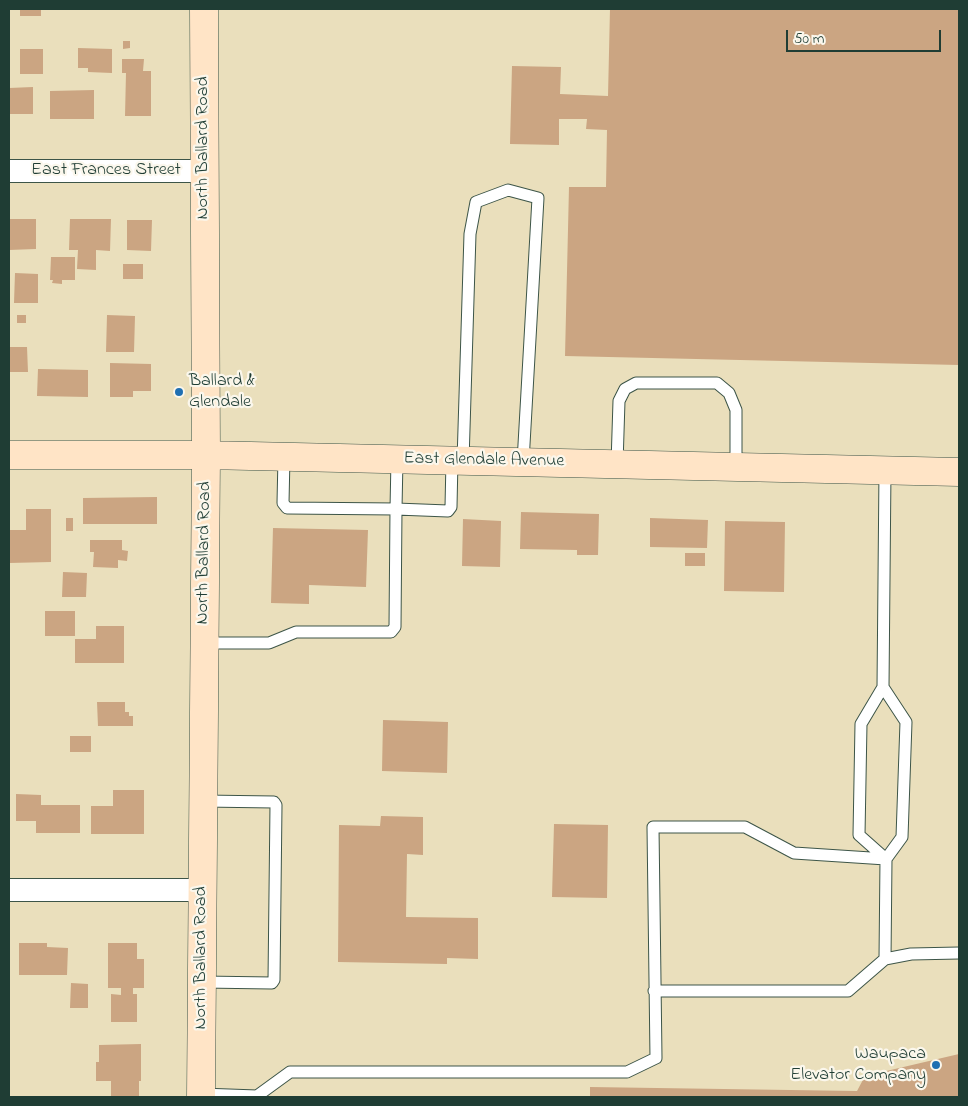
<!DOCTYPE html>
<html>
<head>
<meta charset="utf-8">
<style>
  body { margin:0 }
  #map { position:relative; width:968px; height:1106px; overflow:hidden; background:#eadfbc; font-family:"Indie Flower",sans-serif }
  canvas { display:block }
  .frame { position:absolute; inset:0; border:10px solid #1f3d34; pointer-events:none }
  .scale { position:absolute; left:786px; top:30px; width:155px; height:22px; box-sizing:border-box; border:2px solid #1f3d34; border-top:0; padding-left:6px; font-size:15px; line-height:18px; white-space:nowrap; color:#1f3d34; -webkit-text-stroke:4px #fbf7ec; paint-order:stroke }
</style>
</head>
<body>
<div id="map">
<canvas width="968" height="1106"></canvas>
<div class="frame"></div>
<div class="scale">50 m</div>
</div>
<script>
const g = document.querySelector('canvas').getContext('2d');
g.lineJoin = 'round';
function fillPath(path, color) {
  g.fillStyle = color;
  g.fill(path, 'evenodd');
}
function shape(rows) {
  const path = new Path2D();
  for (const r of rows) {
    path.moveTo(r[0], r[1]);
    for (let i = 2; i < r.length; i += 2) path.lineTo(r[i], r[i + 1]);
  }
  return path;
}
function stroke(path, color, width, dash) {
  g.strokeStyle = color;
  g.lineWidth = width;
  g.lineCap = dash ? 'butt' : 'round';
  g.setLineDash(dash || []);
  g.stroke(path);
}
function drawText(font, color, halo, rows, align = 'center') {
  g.font = font + ' "Indie Flower",sans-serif';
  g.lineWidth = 4.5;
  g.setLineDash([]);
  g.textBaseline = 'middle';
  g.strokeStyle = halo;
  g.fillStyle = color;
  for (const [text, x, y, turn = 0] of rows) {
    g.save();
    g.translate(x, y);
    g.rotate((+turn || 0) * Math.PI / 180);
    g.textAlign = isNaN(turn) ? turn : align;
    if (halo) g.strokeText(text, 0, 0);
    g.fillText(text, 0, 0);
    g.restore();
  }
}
fillPath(shape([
  [20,9,41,9,41,16,20,16],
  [610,9,959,9,959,365,565,356,569,187,606,187,607,130,586,129,587,119,559,119,559,145,510,144,512,66,561,67,560,94,608,96],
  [123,41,130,41,130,48,123,49],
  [78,48,112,49,112,73,88,72,88,68,78,68],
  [20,49,43,49,43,74,20,74],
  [122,59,144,59,143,71,151,71,151,116,125,116,126,73,122,73],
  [33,87,33,114,9,114,9,88],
  [94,90,94,119,50,119,50,91],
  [9,219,36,219,36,249,9,250],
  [70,219,111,219,110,251,96,250,96,270,77,269,78,250,69,250],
  [127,220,152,220,151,251,127,250],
  [51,257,75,257,75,280,62,280,62,284,52,283,53,280,50,280],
  [123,264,143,264,143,279,123,279],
  [15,273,38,274,38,303,14,303],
  [17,315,26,315,26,323,17,323],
  [107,315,135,316,134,352,106,352],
  [9,347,27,347,28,372,9,372],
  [110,363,151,364,151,391,133,391,133,397,110,397],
  [38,369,88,370,88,397,37,396],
  [157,497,157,524,83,524,83,498],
  [26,509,51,509,51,562,9,563,9,530,26,530],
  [521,512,599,514,598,555,577,555,577,550,520,549],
  [66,518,73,518,73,531,66,531],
  [650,518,708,520,707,548,650,547],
  [463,519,501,521,500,567,462,566],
  [725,521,785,522,784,592,724,591],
  [273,528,368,530,366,587,309,585,309,604,271,603],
  [90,540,122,540,122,550,128,551,127,561,118,560,118,568,93,567,94,552,90,552],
  [685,553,705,553,705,566,685,566],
  [63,572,87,573,86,597,62,597],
  [45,611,75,611,75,636,45,636],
  [96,626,124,626,124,663,75,663,75,639,96,639],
  [97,702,125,702,125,712,129,712,129,716,133,716,133,726,98,726],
  [383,720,448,722,447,773,382,771],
  [70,736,91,736,91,752,70,752],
  [113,790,144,790,144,834,91,834,91,806,113,806],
  [16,794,41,795,41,805,80,805,80,833,36,833,36,821,16,821],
  [381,816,423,817,423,855,407,854,406,917,478,918,478,959,447,958,447,964,338,962,339,825,380,826],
  [554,824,608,825,607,898,552,897],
  [19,943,47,943,47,947,68,948,67,975,19,975],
  [108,943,137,943,137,959,144,959,144,988,133,988,133,994,137,994,137,1022,111,1022,111,994,121,995,121,988,108,988],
  [71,983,88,984,88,1008,70,1008],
  [141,1044,141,1081,139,1081,139,1097,111,1097,111,1081,96,1081,96,1062,99,1062,99,1045],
  [959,1054,959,1097,590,1097,590,1087,857,1091,865,1076]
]), '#cba582');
const lane = shape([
  [284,457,283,503,287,508,396,509,397,459],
  [463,461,470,234,476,202,508,190,538,198,523,462],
  [617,464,619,401,625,389,636,383,717,383,729,393,736,410,736,467],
  [204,643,269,643,296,632,391,632,395,627,396,509,448,511,451,507,452,460],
  [883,687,906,722,902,837,886,859,859,835,861,724,883,687,885,470],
  [202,982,272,983,274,980,276,805,274,802,203,801],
  [654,991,848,991,885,959,911,954,959,953],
  [201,1094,257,1096,290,1072,627,1072,656,1058,653,827,745,827,794,853,886,859,885,959]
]);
const street = shape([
  [9,171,204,171],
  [9,890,202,890]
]);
const secondary = shape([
  [9,455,206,455,959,472],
  [201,1097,206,455,204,9]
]);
stroke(lane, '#3d5548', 13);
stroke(street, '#3d5548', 24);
stroke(secondary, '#3d5548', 29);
stroke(lane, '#fff', 11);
stroke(street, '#fff', 22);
stroke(secondary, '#ffe4c6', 28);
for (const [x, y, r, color] of [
  [179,392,5,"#1f6fb2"],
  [936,1065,5,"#1f6fb2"]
]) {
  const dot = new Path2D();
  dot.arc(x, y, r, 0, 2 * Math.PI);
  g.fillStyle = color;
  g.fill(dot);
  stroke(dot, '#fbf7ec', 2);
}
drawText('18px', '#1f3d34', '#fbf7ec', [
  ["North Ballard Road",204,148,-90],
  ["East Frances Street",106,171],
  ["East Glendale Avenue",484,461,1],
  ["North Ballard Road",205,553,-89],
  ["North Ballard Road",202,958,-90]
]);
drawText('18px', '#1f3d34', '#fbf7ec', [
  ["Ballard &",189,382],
  ["Glendale",189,403],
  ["Waupaca",926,1055,"right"],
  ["Elevator Company",926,1076,"right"]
], 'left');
</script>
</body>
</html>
